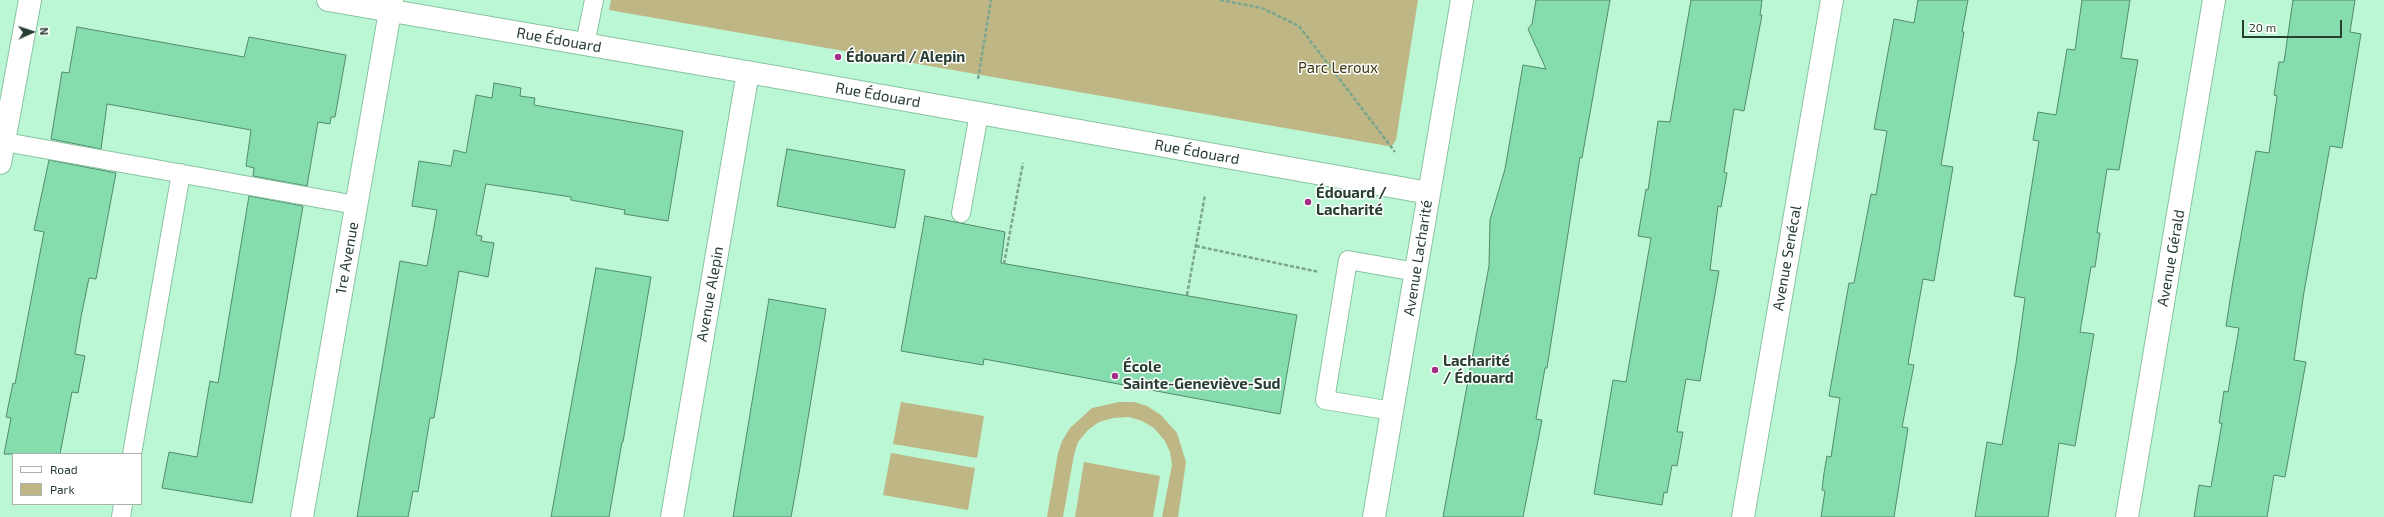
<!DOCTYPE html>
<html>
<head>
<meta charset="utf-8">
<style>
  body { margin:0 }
  #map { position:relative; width:2384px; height:517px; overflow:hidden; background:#bcf7d5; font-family:"Exo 2",sans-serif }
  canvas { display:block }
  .legend { position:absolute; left:12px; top:453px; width:130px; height:52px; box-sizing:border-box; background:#fff; border:1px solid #a9b2ad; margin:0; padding:5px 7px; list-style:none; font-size:12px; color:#273e31 }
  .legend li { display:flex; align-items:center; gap:8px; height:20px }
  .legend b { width:20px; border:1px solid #a9b2ad }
  .north { position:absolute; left:12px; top:12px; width:40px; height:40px; -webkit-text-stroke:3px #fff; paint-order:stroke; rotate:87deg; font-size:11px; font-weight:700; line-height:16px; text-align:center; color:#273e31 }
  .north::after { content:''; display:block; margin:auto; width:14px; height:18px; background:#273e31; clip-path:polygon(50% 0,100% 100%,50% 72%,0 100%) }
  .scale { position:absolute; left:2242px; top:20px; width:100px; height:18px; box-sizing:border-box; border:2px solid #273e31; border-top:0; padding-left:5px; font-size:12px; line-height:14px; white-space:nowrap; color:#273e31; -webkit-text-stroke:3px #fff; paint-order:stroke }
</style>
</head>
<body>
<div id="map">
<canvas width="2384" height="517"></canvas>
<ul class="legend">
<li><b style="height:5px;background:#fff"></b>Road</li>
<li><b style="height:11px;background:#beb685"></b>Park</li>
</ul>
<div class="north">N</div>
<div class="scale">20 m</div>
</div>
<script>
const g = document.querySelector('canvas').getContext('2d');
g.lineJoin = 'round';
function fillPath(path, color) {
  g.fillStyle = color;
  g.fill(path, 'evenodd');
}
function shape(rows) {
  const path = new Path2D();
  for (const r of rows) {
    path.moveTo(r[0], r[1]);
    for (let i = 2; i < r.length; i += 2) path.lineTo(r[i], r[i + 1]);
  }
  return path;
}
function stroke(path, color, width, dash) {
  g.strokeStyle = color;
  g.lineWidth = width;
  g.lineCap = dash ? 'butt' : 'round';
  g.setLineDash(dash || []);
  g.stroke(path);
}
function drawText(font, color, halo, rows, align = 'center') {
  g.font = font + ' "Exo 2",sans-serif';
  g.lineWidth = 3;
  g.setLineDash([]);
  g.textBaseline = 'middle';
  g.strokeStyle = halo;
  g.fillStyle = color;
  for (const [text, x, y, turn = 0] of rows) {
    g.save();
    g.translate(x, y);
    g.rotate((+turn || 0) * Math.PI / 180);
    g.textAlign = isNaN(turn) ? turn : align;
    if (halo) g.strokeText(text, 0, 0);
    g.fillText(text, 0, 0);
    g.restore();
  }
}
fillPath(shape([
  [611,0,1418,0,1396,140,1392,146,1388,146,609,10],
  [901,402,984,416,977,458,893,444],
  [1119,402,1134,402,1147,406,1161,415,1177,433,1186,462,1178,517,1162,517,1172,465,1170,452,1165,441,1154,428,1142,421,1129,417,1113,418,1099,422,1088,430,1078,442,1074,455,1063,517,1047,517,1058,453,1062,441,1070,428,1092,408],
  [891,453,975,468,968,510,883,495],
  [1084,462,1160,476,1153,517,1075,517]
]), '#beb685');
const building = shape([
  [1536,0,1610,0,1582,158,1580,157,1547,368,1545,368,1536,419,1542,420,1523,517,1443,517,1489,266,1490,220,1505,169,1523,65,1546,69,1528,29,1532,24,1536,0],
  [1691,0,1762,0,1760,15,1762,15,1744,111,1734,109,1724,172,1727,173,1721,207,1718,206,1710,270,1719,271,1700,381,1686,379,1677,432,1683,432,1677,466,1672,465,1667,493,1664,492,1662,505,1594,494,1613,380,1626,382,1651,238,1638,236,1646,189,1648,190,1658,121,1670,122,1691,0],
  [1918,0,1968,0,1962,32,1964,32,1941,165,1953,167,1934,281,1923,279,1908,364,1914,365,1902,427,1908,428,1894,517,1821,517,1825,491,1822,490,1824,473,1827,456,1831,457,1840,398,1829,396,1849,283,1854,283,1871,194,1876,195,1887,131,1874,129,1894,19,1914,23,1918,0],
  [2082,0,2130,0,2121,58,2138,60,2119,170,2107,169,2097,233,2100,233,2095,267,2091,267,2080,332,2094,334,2075,446,2059,443,2048,517,1975,517,1987,442,2002,445,2016,363,2025,298,2014,296,2039,141,2033,140,2038,112,2056,115,2067,49,2075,50,2082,0],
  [2293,0,2355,0,2350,32,2361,34,2342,148,2330,146,2304,292,2294,360,2306,362,2285,477,2274,475,2267,517,2194,517,2199,485,2211,487,2222,423,2219,423,2224,391,2228,392,2239,328,2226,326,2233,281,2256,151,2269,153,2277,96,2274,95,2279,62,2284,62,2293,0],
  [77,27,244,57,249,37,346,55,335,117,331,117,330,124,318,122,307,186,253,176,254,168,246,166,251,130,107,104,101,149,51,139,62,72,69,73,77,27],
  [494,83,521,88,520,96,535,98,534,105,683,131,668,221,624,214,625,210,571,200,571,197,486,184,476,235,482,236,481,241,494,243,488,277,459,271,434,418,430,418,418,492,413,491,408,517,357,517,400,261,427,266,437,210,412,206,419,161,451,166,454,150,466,153,476,95,492,98,494,83],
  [787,149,905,170,895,228,777,206,787,149],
  [49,160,116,173,96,279,89,278,81,317,75,354,85,356,78,393,72,392,60,454,4,454,11,418,6,417,13,383,15,384,44,232,34,230,49,160],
  [249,196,303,206,252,503,162,488,169,452,197,457,210,381,218,383,249,196],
  [925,216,1005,232,1001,263,1297,315,1280,414,984,359,983,365,901,351,925,216],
  [596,268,651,277,623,442,622,442,609,517,551,517,596,268],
  [769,299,826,309,799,473,791,517,733,517,769,299]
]);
fillPath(building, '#85dcad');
stroke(building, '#528a6c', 1);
const service = shape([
  [585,44,594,0],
  [0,141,356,205],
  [961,213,979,114],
  [1392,411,1325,400,1348,260,1416,272],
  [132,454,181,173],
  [121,517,123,504]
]);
const minor = shape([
  [328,0,776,77,1429,193],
  [0,163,30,0],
  [302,517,392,0],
  [672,517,748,72],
  [1374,517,1462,0],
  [1743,517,1832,0],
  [2127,517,2214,0]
]);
stroke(service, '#89c3a2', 20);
stroke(minor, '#89c3a2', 24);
stroke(shape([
  [1220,0,1262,8,1299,26,1395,152],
  [978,79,991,0],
  [1196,246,1319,272],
  [1004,264,1023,163],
  [1187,295,1205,195]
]), '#7ba68e', 2.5, [4, 2]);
stroke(service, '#fff', 18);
stroke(minor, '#fff', 22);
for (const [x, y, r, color] of [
  [838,57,4,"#a22d86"],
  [1308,202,4,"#a22d86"],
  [1435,370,4,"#a22d86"],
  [1115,376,4,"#a22d86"]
]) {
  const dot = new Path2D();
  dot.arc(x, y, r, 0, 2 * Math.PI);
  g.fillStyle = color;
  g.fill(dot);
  stroke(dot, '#fff', 1.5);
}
drawText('15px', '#273e31', '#fff', [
  ["Rue Édouard",559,40,10],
  ["Rue Édouard",878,95,10],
  ["Rue Édouard",1197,152,10],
  ["1re Avenue",347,258,-80],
  ["Avenue Lacharité",1418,258,-81],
  ["Avenue Senécal",1787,258,-80],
  ["Avenue Gérald",2171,258,-80],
  ["Avenue Alepin",710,294,-80]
]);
drawText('bold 15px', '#273e31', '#fff', [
  ["Édouard / Alepin",846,57],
  ["Édouard /",1316,193],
  ["Lacharité",1316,210],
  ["Lacharité",1443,361],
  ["/ Édouard",1443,378],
  ["École",1123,367],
  ["Sainte-Geneviève-Sud",1123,384]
], 'left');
drawText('15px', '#3d3611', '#fff', [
  ["Parc Leroux",1338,68]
]);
</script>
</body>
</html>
